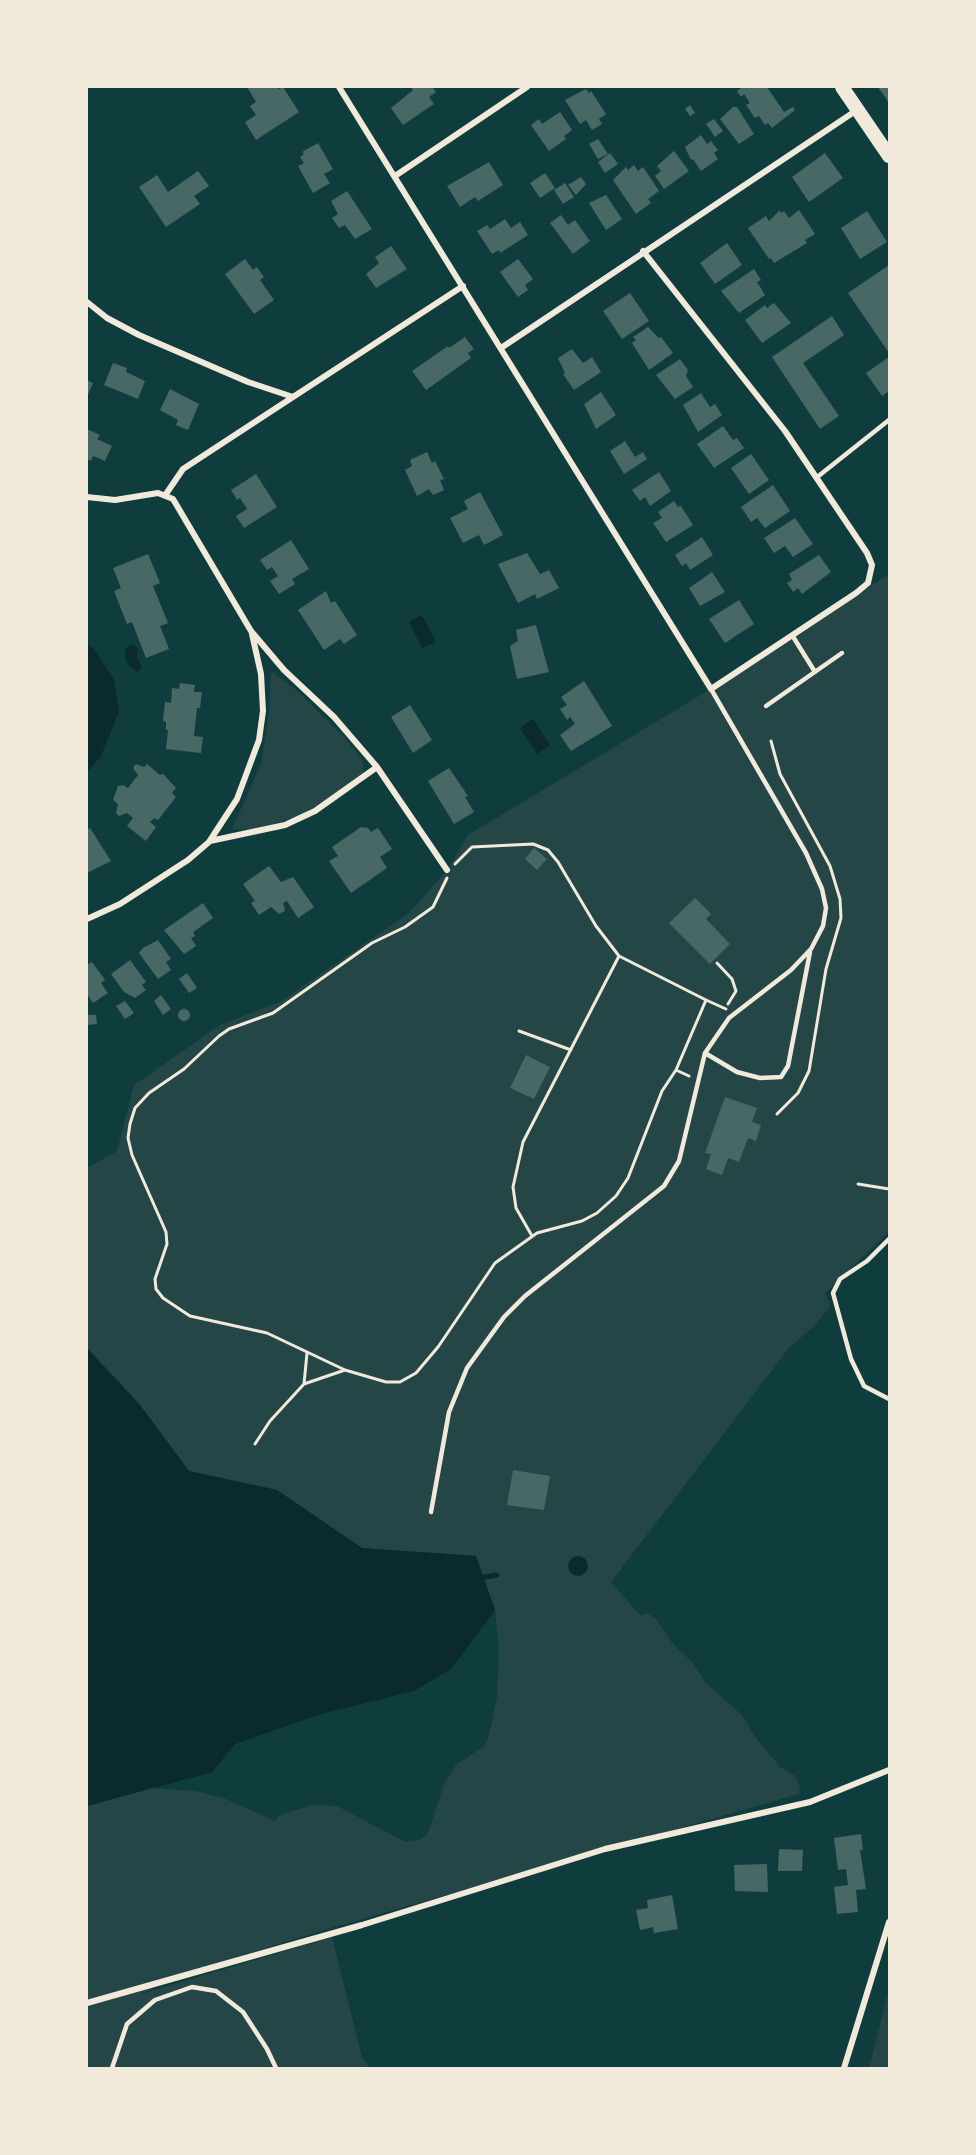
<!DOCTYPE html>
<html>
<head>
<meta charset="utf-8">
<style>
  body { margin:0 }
  #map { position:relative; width:976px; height:2155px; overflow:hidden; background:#0f3d3e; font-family:Quicksand,sans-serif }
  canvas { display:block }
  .frame { position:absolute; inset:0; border:88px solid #f1e9da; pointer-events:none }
</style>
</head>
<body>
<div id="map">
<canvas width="976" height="2155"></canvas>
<div class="frame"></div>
</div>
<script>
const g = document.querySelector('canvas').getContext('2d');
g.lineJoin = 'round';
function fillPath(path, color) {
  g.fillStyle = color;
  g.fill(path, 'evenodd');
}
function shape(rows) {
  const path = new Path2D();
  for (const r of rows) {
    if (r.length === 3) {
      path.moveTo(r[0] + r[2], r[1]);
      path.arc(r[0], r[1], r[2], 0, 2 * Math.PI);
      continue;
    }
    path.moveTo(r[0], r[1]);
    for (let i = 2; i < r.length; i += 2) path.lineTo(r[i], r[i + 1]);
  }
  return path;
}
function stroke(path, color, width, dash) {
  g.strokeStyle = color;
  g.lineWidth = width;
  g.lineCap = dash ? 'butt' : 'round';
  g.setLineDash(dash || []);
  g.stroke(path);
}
fillPath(shape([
  [889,574,889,1232,825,1293,831,1306,815,1325,789,1348,611,1582,641,1616,647,1613,657,1620,672,1643,692,1662,705,1682,743,1716,755,1737,780,1767,794,1775,800,1786,799,1794,331,1928,185,1973,141,1994,332,1937,362,2057,370,2068,87,2068,87,1806,150,1788,196,1791,226,1799,275,1821,280,1815,311,1805,337,1806,405,1842,420,1840,428,1833,444,1784,456,1765,484,1746,488,1739,497,1697,499,1649,495,1610,476,1556,362,1548,277,1490,189,1471,140,1405,87,1348,87,1168,117,1151,134,1085,220,1025,280,1002,409,913,448,869,468,835,709,690],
  [271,671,295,689,342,735,362,759,364,772,333,796,300,815,257,830,232,829,261,764,269,714],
  [889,1988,889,2068,868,2068,870,2064]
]), '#244646');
fillPath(shape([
  [422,615,436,642,422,648,409,622],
  [87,643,94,649,114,680,119,711,101,756,87,772],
  [131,644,138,648,137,658,142,666,138,672,129,666,126,660,125,649],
  [533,719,550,745,537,754,520,728],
  [87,1348,140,1405,189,1471,277,1490,362,1548,476,1556,495,1610,451,1669,414,1691,321,1714,235,1744,212,1772,87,1806],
  [578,1566,10]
]), '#0a2a2b');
stroke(shape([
  [478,1578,497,1575]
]), '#0a2a2b', 5);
fillPath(shape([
  [247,87,277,87,279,89,283,87,299,112,256,140,245,122,256,115,250,106,256,102],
  [411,87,432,87,436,92,429,97,434,104,403,125,391,108,413,90],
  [743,87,767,87,784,112,793,107,795,110,772,128,768,123,765,125,759,116,755,118,746,105,750,103,744,94,741,97,737,91],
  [878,87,889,87,889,103],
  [586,89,589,93,591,91,606,114,599,119,602,124,592,130,586,120,580,124,565,100],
  [690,105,695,113,690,116,685,109],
  [733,107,737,107,754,134,739,144,720,119],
  [560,112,572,130,564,136,566,139,549,151,531,125,539,119,542,124],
  [714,119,723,131,715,137,706,124],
  [701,135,707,144,711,141,718,150,714,153,718,159,701,171,693,159,691,160,685,147],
  [598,139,608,154,598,159,589,144],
  [318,143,333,169,324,174,330,183,313,193,298,166,304,163,300,157,304,154,302,152],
  [674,151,689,171,664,189,655,176,661,171,657,166],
  [610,153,618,164,605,173,598,162],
  [825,153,843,178,809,202,792,177],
  [489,162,503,185,478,201,475,197,460,207,447,186],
  [634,165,638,171,643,167,659,191,648,199,651,203,636,214,613,180,626,167,628,170],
  [198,171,209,186,194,196,200,204,166,227,139,187,157,175,168,192],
  [545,173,555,188,540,198,530,183],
  [581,177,586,184,576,195,568,185],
  [565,183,574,197,563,204,554,190],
  [347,191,372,229,355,239,345,225,339,228,332,218,338,214,331,201],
  [606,195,622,219,606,230,589,203],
  [780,210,781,213,784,211,789,218,799,210,815,234,805,240,807,243,774,263,771,258,769,259,748,228,766,216,769,221],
  [867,211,887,242,860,259,841,228],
  [561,215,568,225,575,220,590,241,573,254,550,223],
  [505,219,511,228,520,222,528,235,500,253,499,250,492,254,477,231,487,225,490,229],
  [727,243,742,265,715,284,700,263],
  [391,246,407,269,376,288,366,274,379,263,375,257],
  [245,259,253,270,257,267,264,277,260,280,274,300,254,314,225,274],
  [518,259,533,279,525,285,528,290,518,297,500,272],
  [889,265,889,353,848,293],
  [754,269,761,280,757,282,765,295,739,313,721,291],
  [630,293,649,321,622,339,603,311],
  [774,303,791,323,762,343,745,320,765,305,767,308],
  [832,316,844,335,803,363,839,416,820,429,772,357],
  [648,327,659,338,661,337,673,353,649,370,632,343,636,340,633,337],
  [465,337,474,349,468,353,471,358,426,390,412,371,448,346,449,348],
  [572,349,583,363,592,357,601,372,574,390,563,374,565,373,558,358],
  [889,357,889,391,882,396,866,373],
  [680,359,688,370,686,376,693,387,675,399,656,375],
  [113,363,127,368,126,372,145,381,138,399,104,385],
  [87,380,93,383,87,397],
  [170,389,199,404,188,430,176,425,178,420,160,410],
  [601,392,616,415,596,429,584,404],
  [701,393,710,407,715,404,722,415,698,432,683,405],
  [723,426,733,440,737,438,744,448,714,468,697,444],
  [87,429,100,435,97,439,112,446,105,461,93,456,91,461,87,459],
  [625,441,635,457,643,452,647,459,624,474,610,451],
  [427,452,432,463,435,461,444,479,440,480,444,490,433,495,429,489,417,496,405,470,412,466,410,460],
  [751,454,769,480,749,494,731,468],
  [659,472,671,491,650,506,645,497,640,501,632,490],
  [256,474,277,507,244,528,236,516,247,509,240,498,237,500,231,490],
  [773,485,790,511,765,528,757,518,751,522,741,507],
  [480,492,503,535,484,545,479,535,463,543,450,518,468,509,464,501],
  [674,501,678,507,681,506,693,525,666,542,653,523,662,518,658,512],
  [795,518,813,544,793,557,785,546,774,553,764,538],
  [702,537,713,555,690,570,686,563,682,566,675,555],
  [291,540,309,569,292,579,295,584,279,594,270,581,278,576,272,567,267,570,260,560],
  [527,553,540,574,549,570,559,588,537,599,535,594,518,603,498,564],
  [148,554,160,583,153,586,168,623,160,626,169,649,146,658,132,622,127,624,114,591,121,588,113,568],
  [819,555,831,572,802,594,798,588,793,592,787,583,792,580,789,574],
  [712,572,725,592,700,606,689,588],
  [326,591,331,603,335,601,357,635,344,644,340,639,324,650,298,610],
  [739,600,754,624,725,643,709,619],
  [536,625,549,672,517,679,510,646,518,641,516,630],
  [584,681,612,726,571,751,560,735,575,724,570,717,567,720,560,709,567,705,561,697],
  [180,683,195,685,194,692,202,692,200,708,197,708,194,736,203,737,201,753,166,749,168,730,166,730,166,722,163,721,165,702,171,703,172,688,179,689],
  [410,705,432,740,413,753,391,717],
  [136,764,144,767,147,764,160,775,163,774,176,788,172,793,176,797,158,820,154,818,150,822,156,827,146,841,127,826,133,818,127,813,119,816,116,813,118,804,113,800,118,786,123,785,128,788,138,775,133,768],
  [449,768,468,796,465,797,474,812,454,824,428,781],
  [361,827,368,828,371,832,378,828,392,849,380,857,387,868,351,893,329,861,338,856,332,847],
  [90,828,111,861,87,873,87,830],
  [534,848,547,859,537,870,525,859],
  [269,866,281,882,293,877,314,907,298,918,287,901,283,903,285,911,279,914,271,907,259,915,251,903,255,901,243,884],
  [695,898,711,914,706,919,730,944,710,964,669,923],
  [203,903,213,918,193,932,195,936,191,938,196,946,184,954,164,930],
  [158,940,171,959,166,962,171,970,158,979,139,953,143,948],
  [130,960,146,982,142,985,146,990,135,998,124,992,111,974],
  [92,962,105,980,101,983,108,993,93,1003,87,994,87,965],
  [187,973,197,988,189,993,179,979],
  [161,995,171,1009,163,1015,154,1001],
  [125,1001,134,1013,125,1019,116,1006],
  [184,1015,6],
  [87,1015,96,1015,97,1024,87,1025],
  [526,1055,550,1067,534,1099,510,1088],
  [725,1097,757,1108,752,1122,761,1125,756,1141,748,1138,739,1162,728,1158,722,1175,706,1169,711,1154,705,1153],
  [513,1470,550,1476,544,1510,507,1505],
  [861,1834,863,1850,860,1850,866,1889,856,1890,858,1912,837,1914,834,1887,848,1885,846,1869,838,1870,834,1838],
  [779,1849,803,1850,802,1871,778,1871],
  [767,1864,768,1892,735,1891,734,1865],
  [672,1895,678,1929,654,1933,653,1927,640,1930,636,1910,648,1908,647,1900]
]), '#486865');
stroke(shape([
  [771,741,780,774,830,866,840,899,841,918,826,969,809,1071,798,1093,777,1114],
  [455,864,472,847,533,844,548,850,558,862,596,926,619,956,706,1000,676,1070],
  [717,963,732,979,736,991,728,1004],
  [706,1000,726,1009],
  [519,1031,571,1050],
  [858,1184,889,1189],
  [532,1236,516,1208,513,1187,523,1142,619,956],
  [345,1370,267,1333,190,1316,163,1298,156,1289,155,1279,167,1244,166,1232,132,1155,128,1138,130,1124,135,1108,149,1093,184,1069,219,1036,229,1029,273,1013,372,943,405,927,433,907,447,878],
  [304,1384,307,1353],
  [255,1444,270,1421,304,1384,345,1370,386,1382,400,1382,416,1373,438,1347,495,1263,537,1233,582,1221,597,1213,616,1196,628,1178,662,1091,676,1070,689,1076]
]), '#f1e9da', 3);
stroke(shape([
  [816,478,889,420],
  [792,635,815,672],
  [766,706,842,653],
  [705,1053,737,1072,760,1078,781,1077,788,1066,810,952],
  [889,1239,867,1261,840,1279,833,1293,851,1359,864,1386,889,1399],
  [431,1512,449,1412,467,1368,504,1317,525,1296,664,1186,679,1161,705,1053,729,1018,791,970,811,949,823,926,826,908,822,889,806,853,711,689],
  [112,2068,127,2024,155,2000,192,1987,216,1991,243,2012,267,2049,276,2068]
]), '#f1e9da', 4.5);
stroke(shape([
  [339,87,711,689,856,593,868,583,872,565,867,553,785,431,643,251],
  [395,176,527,87],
  [87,302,107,318,139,335,248,382,293,397,463,286],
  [501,348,857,110],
  [166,494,183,469,293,397],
  [87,497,115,500,158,493,173,499,251,631,284,670,334,717,377,767,447,870],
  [210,841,285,825,315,811,377,767],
  [87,919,120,904,188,860,209,842,237,799,259,740,263,711,261,674,252,634],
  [87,2003,362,1925,605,1849,810,1802,889,1770],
  [844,2068,889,1922]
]), '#f1e9da', 6);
stroke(shape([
  [842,87,889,156]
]), '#f1e9da', 14);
</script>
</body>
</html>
